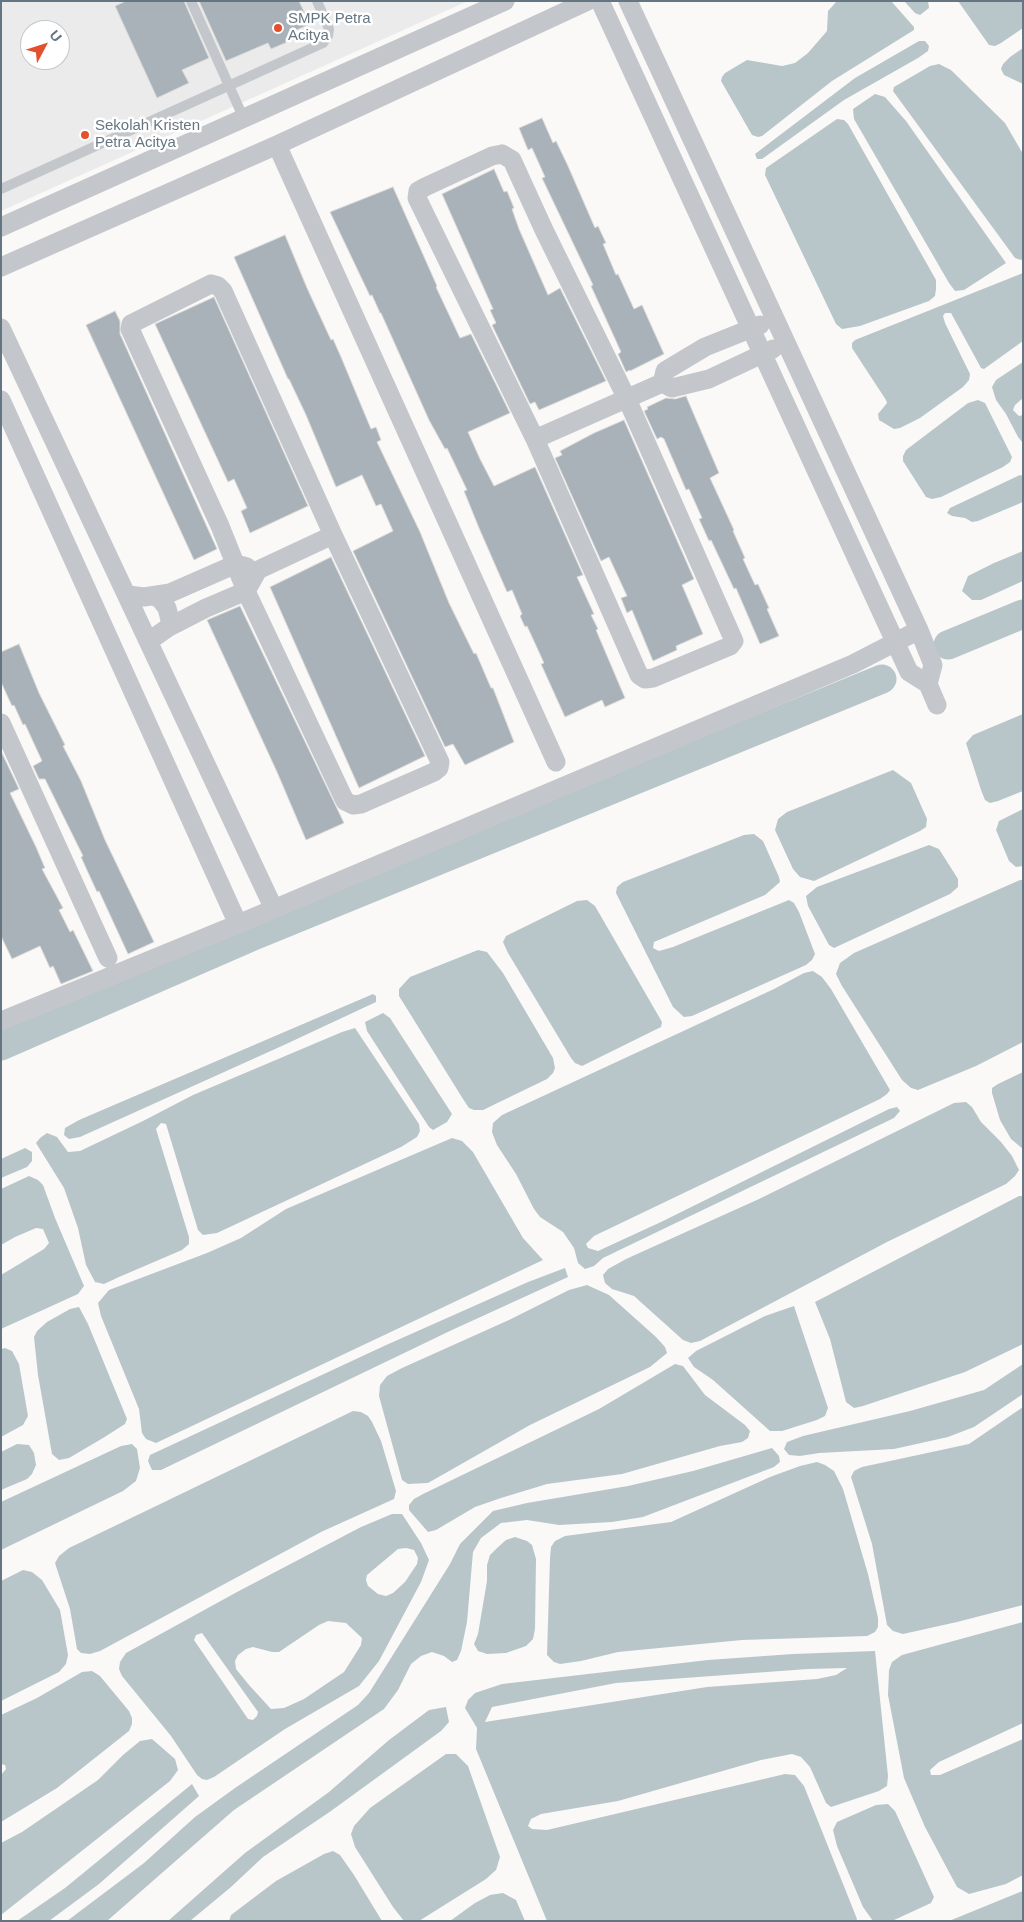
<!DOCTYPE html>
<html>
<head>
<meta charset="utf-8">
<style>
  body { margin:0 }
  #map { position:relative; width:1024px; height:1922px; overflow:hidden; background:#faf9f7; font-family:Arial,sans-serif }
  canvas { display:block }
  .frame { position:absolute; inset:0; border:2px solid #657682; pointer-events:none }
  .north { position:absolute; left:20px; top:20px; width:50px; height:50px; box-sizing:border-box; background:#fff; border:1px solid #c1c8cd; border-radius:50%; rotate:50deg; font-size:14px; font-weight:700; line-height:20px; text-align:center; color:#657682 }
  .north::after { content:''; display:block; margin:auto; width:18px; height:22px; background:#e4502d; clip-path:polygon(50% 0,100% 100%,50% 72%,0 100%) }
</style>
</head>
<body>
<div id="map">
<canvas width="1024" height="1922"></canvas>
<div class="frame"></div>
<div class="north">U</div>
</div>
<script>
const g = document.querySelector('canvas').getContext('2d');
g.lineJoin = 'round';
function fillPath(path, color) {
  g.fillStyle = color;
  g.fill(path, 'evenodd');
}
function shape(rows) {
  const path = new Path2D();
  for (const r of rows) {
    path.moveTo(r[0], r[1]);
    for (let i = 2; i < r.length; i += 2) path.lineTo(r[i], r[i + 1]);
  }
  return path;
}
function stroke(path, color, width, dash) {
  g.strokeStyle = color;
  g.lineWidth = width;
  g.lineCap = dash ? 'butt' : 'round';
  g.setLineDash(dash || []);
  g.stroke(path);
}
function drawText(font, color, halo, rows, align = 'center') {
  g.font = font + ' Arial,sans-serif';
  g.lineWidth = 5;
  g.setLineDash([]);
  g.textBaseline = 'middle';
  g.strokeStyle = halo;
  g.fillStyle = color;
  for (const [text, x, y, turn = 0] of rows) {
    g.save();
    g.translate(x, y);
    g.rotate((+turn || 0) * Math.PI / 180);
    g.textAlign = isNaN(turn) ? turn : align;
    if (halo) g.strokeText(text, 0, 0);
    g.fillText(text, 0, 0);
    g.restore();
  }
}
fillPath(shape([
  [1,1,468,1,1,211],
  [30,30,60,30,60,60,30,60]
]), '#eaebea');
fillPath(shape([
  [837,1,891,1,914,27,914,30,832,81,762,136,758,137,752,135,721,81,722,77,725,73,747,60,782,66,795,63,808,53,827,31,828,11],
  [904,1,928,1,929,8,920,15,915,13],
  [958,1,1023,1,1023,28,1001,43,995,46,989,45],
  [919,41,925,41,929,46,928,51,918,58,844,100,769,154,762,159,757,159,755,154,855,78],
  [1023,48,1023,84,1004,75,1001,69,1003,64,1010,57],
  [939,64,951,70,1005,123,1023,154,1023,259,1021,260,1015,258,893,91,894,87,930,66],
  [875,94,885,97,906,121,1006,263,964,290,955,291,949,283,854,119,853,109],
  [837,119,844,120,848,124,936,280,936,289,935,296,929,301,860,326,842,329,836,324,765,175,766,168],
  [1023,273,1023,341,984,369,981,368,951,313,945,313,943,316,945,323,970,374,969,380,963,387,920,418,900,428,894,429,879,420,878,414,887,403,886,400,852,348,852,343,855,340],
  [1023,362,1023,398,1015,405,1013,410,1019,416,1023,415,1023,443,1018,437,1006,414,996,400,992,387,996,380],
  [978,400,985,403,1012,457,1010,462,1003,467,941,497,932,499,926,497,903,461,903,456,906,450,968,403],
  [1020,475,1023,476,1023,502,978,521,972,522,965,518,952,516,947,513,950,508],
  [1023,551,1023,581,981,600,972,600,962,591,968,576,994,563],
  [1023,714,1023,791,998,801,990,803,985,800,981,790,966,743,973,735],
  [893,770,911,783,927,819,926,827,920,831,814,881,800,877,793,869,775,830,778,819,787,812],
  [1023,809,1023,866,1016,867,1009,861,996,830,999,821],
  [754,834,763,841,779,877,780,882,765,895,654,942,653,948,659,951,673,947,789,900,794,903,799,912,815,954,812,960,806,965,692,1016,684,1017,673,1007,616,893,617,887,623,882,744,835],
  [929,845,939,849,958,879,958,887,950,894,834,948,829,945,808,906,806,896,817,887],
  [1020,880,1023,880,1023,1042,976,1066,918,1090,911,1088,902,1080,842,986,836,974,840,963,854,953],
  [587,900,595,906,662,1022,661,1027,582,1066,575,1063,571,1058,508,953,503,942,506,936,577,901],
  [478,950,487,952,503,973,553,1058,555,1068,553,1073,547,1079,483,1110,474,1110,469,1108,463,1099,399,996,399,989,410,977],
  [813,971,822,977,831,989,890,1090,887,1094,880,1099,594,1236,586,1244,588,1248,598,1251,661,1222,889,1109,897,1107,900,1111,894,1118,603,1258,594,1266,585,1269,578,1263,574,1248,563,1232,540,1217,534,1209,516,1174,497,1145,492,1132,493,1123,502,1115,774,989,804,973],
  [373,994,376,996,376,1002,284,1045,80,1137,69,1139,64,1135,65,1128,79,1120],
  [383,1013,390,1018,452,1114,447,1122,433,1130,429,1127,367,1031,365,1022],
  [355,1028,419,1124,420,1131,417,1137,401,1147,217,1233,203,1235,198,1230,166,1124,161,1123,156,1129,189,1237,189,1244,182,1250,119,1277,104,1284,95,1282,86,1265,78,1228,64,1188,36,1143,40,1138,47,1133,57,1137,68,1152,80,1151,143,1121,193,1095,342,1032],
  [1023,1072,1023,1149,1011,1139,1000,1120,992,1093,992,1088,998,1084],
  [966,1102,972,1107,981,1122,1001,1142,1012,1156,1019,1170,1015,1176,1006,1184,887,1242,700,1341,691,1343,683,1340,634,1296,612,1289,605,1283,603,1275,608,1269,626,1259,759,1199,954,1103],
  [452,1138,462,1141,473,1152,523,1238,543,1260,156,1443,146,1439,142,1433,139,1409,130,1387,101,1316,98,1303,109,1290,207,1253,241,1238,286,1209],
  [25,1148,32,1152,32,1161,27,1167,1,1178,1,1159],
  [29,1176,38,1180,43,1185,55,1218,84,1286,78,1294,1,1329,1,1275,44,1249,49,1243,43,1229,36,1228,15,1237,1,1245,1,1189],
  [1019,1196,1023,1196,1023,1344,965,1372,863,1406,854,1408,846,1402,830,1339,815,1302],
  [565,1268,568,1277,452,1330,161,1470,152,1470,148,1461,150,1455,384,1346,528,1282],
  [587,1285,609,1295,656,1337,665,1347,667,1353,650,1367,530,1425,428,1483,408,1484,402,1480,379,1396,380,1385,387,1376,402,1368,509,1320,569,1290],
  [794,1306,828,1408,825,1416,817,1420,782,1431,770,1431,713,1380,694,1367,688,1358,696,1351,765,1316],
  [79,1307,88,1324,127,1419,125,1424,103,1438,69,1458,59,1460,52,1454,38,1375,34,1337,37,1331,47,1322,70,1309],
  [5,1348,12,1351,19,1364,28,1416,23,1425,1,1437,1,1349],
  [675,1364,683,1366,705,1395,745,1425,750,1431,748,1438,742,1442,720,1446,622,1474,547,1484,501,1498,475,1507,436,1530,428,1532,409,1510,409,1505,414,1499,423,1494,599,1409],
  [1023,1364,1023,1394,974,1427,948,1437,894,1449,819,1453,800,1456,789,1455,784,1449,787,1442,803,1436,910,1411,984,1390],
  [1023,1407,1023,1605,957,1622,903,1634,893,1631,887,1625,872,1544,851,1477,854,1471,862,1467,969,1444],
  [353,1411,361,1412,368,1416,372,1422,381,1441,396,1491,394,1499,321,1532,100,1651,90,1654,81,1653,77,1649,70,1609,55,1563,59,1556,69,1548],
  [17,1444,29,1445,34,1453,36,1465,32,1474,27,1479,1,1490,1,1452],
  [132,1444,137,1449,140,1468,136,1481,123,1491,1,1550,1,1502,121,1446],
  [772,1448,779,1456,780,1462,774,1467,643,1517,612,1522,559,1525,527,1520,501,1523,481,1538,473,1552,467,1622,461,1651,457,1660,452,1662,444,1656,432,1652,421,1656,411,1664,398,1690,384,1709,234,1810,107,1921,67,1921,144,1863,195,1817,235,1788,358,1705,369,1693,450,1564,460,1544,493,1511,527,1503,628,1486,693,1471],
  [817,1462,825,1465,834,1471,843,1489,868,1574,878,1618,878,1627,875,1632,867,1636,742,1640,618,1652,581,1661,560,1664,554,1662,547,1655,550,1558,551,1547,555,1541,565,1536,671,1522,770,1477,800,1466],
  [392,1514,402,1514,421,1543,429,1560,421,1582,379,1661,359,1686,285,1729,214,1777,207,1780,202,1779,197,1775,171,1736,122,1676,119,1669,120,1662,126,1653,237,1592,361,1527],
  [406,1548,414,1550,418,1558,417,1564,405,1582,393,1593,386,1596,378,1594,368,1586,366,1580,367,1575,398,1549],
  [328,1621,346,1623,362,1638,361,1645,344,1672,304,1699,284,1708,271,1709,249,1685,236,1669,235,1661,238,1655,246,1649,253,1647,272,1652,279,1652,319,1625],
  [202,1633,258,1712,257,1716,253,1720,248,1719,194,1640,196,1635],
  [515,1537,527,1541,532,1545,536,1559,535,1629,533,1639,526,1646,506,1653,487,1654,478,1651,474,1644,478,1634,487,1581,487,1565,490,1555,497,1548,506,1540],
  [23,1570,32,1572,42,1580,60,1610,68,1655,66,1664,59,1672,1,1701,1,1581],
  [1023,1622,1023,1723,939,1762,930,1770,931,1775,940,1775,1023,1739,1023,1875,1006,1884,969,1894,957,1887,925,1827,904,1778,888,1695,889,1670,892,1662,902,1655],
  [875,1651,888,1776,887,1786,879,1791,831,1807,826,1803,810,1767,801,1757,792,1754,761,1760,618,1801,541,1814,531,1819,528,1826,532,1829,547,1830,785,1774,795,1775,804,1786,857,1919,856,1921,547,1921,476,1749,477,1728,465,1708,468,1700,475,1693,502,1684,708,1660,793,1654],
  [847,1668,836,1675,817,1679,707,1687,485,1722,492,1707,616,1683,808,1669],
  [92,1671,100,1676,129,1711,132,1718,132,1724,129,1731,57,1788,1,1822,1,1775,6,1769,5,1765,1,1764,1,1715,37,1698,82,1672],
  [446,1707,449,1722,441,1731,331,1811,263,1857,231,1887,190,1921,168,1921,245,1853,329,1792,389,1740,429,1710],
  [152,1739,175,1759,178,1770,170,1781,1,1915,1,1843,22,1832,98,1780,123,1755,140,1741],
  [446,1754,456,1754,468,1766,500,1857,496,1870,486,1879,419,1921,404,1921,393,1907,355,1847,351,1834,354,1826,370,1808],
  [192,1784,199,1796,99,1884,49,1921,17,1921,65,1888],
  [888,1804,895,1811,934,1897,931,1903,892,1921,873,1921,863,1907,837,1846,833,1830,837,1822,876,1805],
  [333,1851,340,1855,354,1875,382,1921,229,1921,231,1915,276,1881,324,1854],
  [1023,1891,1023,1921,949,1921,1020,1892],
  [503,1893,516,1900,525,1921,450,1921,475,1903,490,1895]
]), '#b8c6c9');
stroke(shape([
  [948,645,1023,614],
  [1,1046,258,934,882,679]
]), '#b8c6c9', 29);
const building = shape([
  [126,1,184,1,209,58,182,70,189,83,157,98,115,6,126,1],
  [199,1,299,1,310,24,294,31,297,38,271,49,268,43,226,61,199,1],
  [542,118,553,143,556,141,568,166,595,228,598,226,606,243,603,244,616,275,618,274,634,309,642,305,664,354,630,371,630,370,626,372,618,354,621,352,591,286,593,285,542,178,545,177,532,148,528,150,519,128,542,118],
  [494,169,504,192,507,191,514,208,512,209,519,229,548,295,560,288,606,381,539,410,535,402,530,404,492,325,496,323,490,310,493,309,442,194,494,169],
  [393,187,437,286,436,287,460,338,471,334,510,413,468,432,480,459,494,486,535,467,583,575,577,577,594,614,591,615,598,629,596,630,625,698,605,707,602,700,565,717,541,664,544,663,527,626,525,627,520,616,522,614,512,590,507,592,479,528,464,491,467,490,447,448,445,449,429,420,381,313,380,313,372,295,370,296,330,212,393,187],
  [285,235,307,288,331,340,333,339,341,357,371,429,376,427,381,440,377,442,420,532,449,603,474,654,476,653,491,688,493,688,514,742,465,765,453,744,445,747,353,551,393,531,381,504,376,506,362,475,336,487,306,415,289,379,288,379,234,257,285,235],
  [214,297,308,506,250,533,241,511,247,508,234,479,228,482,155,324,214,297],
  [115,311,120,321,120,334,217,549,194,560,86,325,115,311],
  [686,396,719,473,710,478,734,530,733,531,745,558,743,559,755,585,758,584,769,608,767,609,779,636,760,644,736,588,734,589,711,540,709,541,699,519,702,518,689,489,686,490,664,439,661,437,657,439,644,411,648,409,647,407,666,398,675,399,686,396],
  [624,420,694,579,682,585,703,634,676,646,677,650,653,661,632,610,627,613,621,598,627,596,609,557,601,561,555,458,562,455,560,451,594,433,624,420],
  [331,557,425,756,359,788,270,587,331,557],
  [240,606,344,823,306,840,277,772,207,620,240,606],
  [19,644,39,693,65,745,63,746,81,781,105,840,154,942,128,954,99,891,97,892,81,857,83,856,45,779,39,779,33,766,42,761,25,724,23,725,14,705,12,706,1,682,1,652,19,644],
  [1,751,19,789,10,793,36,847,45,868,42,869,63,908,59,910,70,932,73,930,93,971,61,984,53,966,50,968,40,946,12,959,1,936,1,751]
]);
fillPath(building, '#a9b2b8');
stroke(building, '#dbdbd9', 1);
stroke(shape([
  [191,1,244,119],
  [1,189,323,43,328,36,329,29,317,1]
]), '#c3c7cb', 10);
stroke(shape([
  [600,1,909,672,928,684,937,705],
  [628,1,919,630,933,665,928,684],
  [277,145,556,762],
  [502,154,512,160,544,230,627,399,734,641,730,646,653,678,645,679,639,675,535,439,417,198,418,191,425,187,492,156,502,154],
  [1,227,505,1],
  [1,267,277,145,588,1],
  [211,284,218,286,223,291,333,535,440,762,439,768,434,772,361,804,353,805,345,801,246,591,220,526,130,329,131,324,211,284],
  [1,328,273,907],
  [662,383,665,371,705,347,760,325],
  [1,400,238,924],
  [535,439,662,383,672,388,709,379,773,349],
  [128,595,144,597,170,593,236,564,247,567],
  [154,596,160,599,167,608,170,620,169,627],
  [149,641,169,627,206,608,246,591,258,570,333,535],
  [1,723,108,958],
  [1,1021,238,924,853,664,919,630]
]), '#c3c7cb', 19);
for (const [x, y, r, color] of [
  [278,28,5,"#e4502d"],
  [85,135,5,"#e4502d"]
]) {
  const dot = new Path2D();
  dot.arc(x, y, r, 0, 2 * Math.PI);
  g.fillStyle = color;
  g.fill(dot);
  stroke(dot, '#fff', 2);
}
drawText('15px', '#657682', '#fff', [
  ["SMPK Petra",288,19],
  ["Acitya",288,36],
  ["Sekolah Kristen",95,126],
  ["Petra Acitya",95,143]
], 'left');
</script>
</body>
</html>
